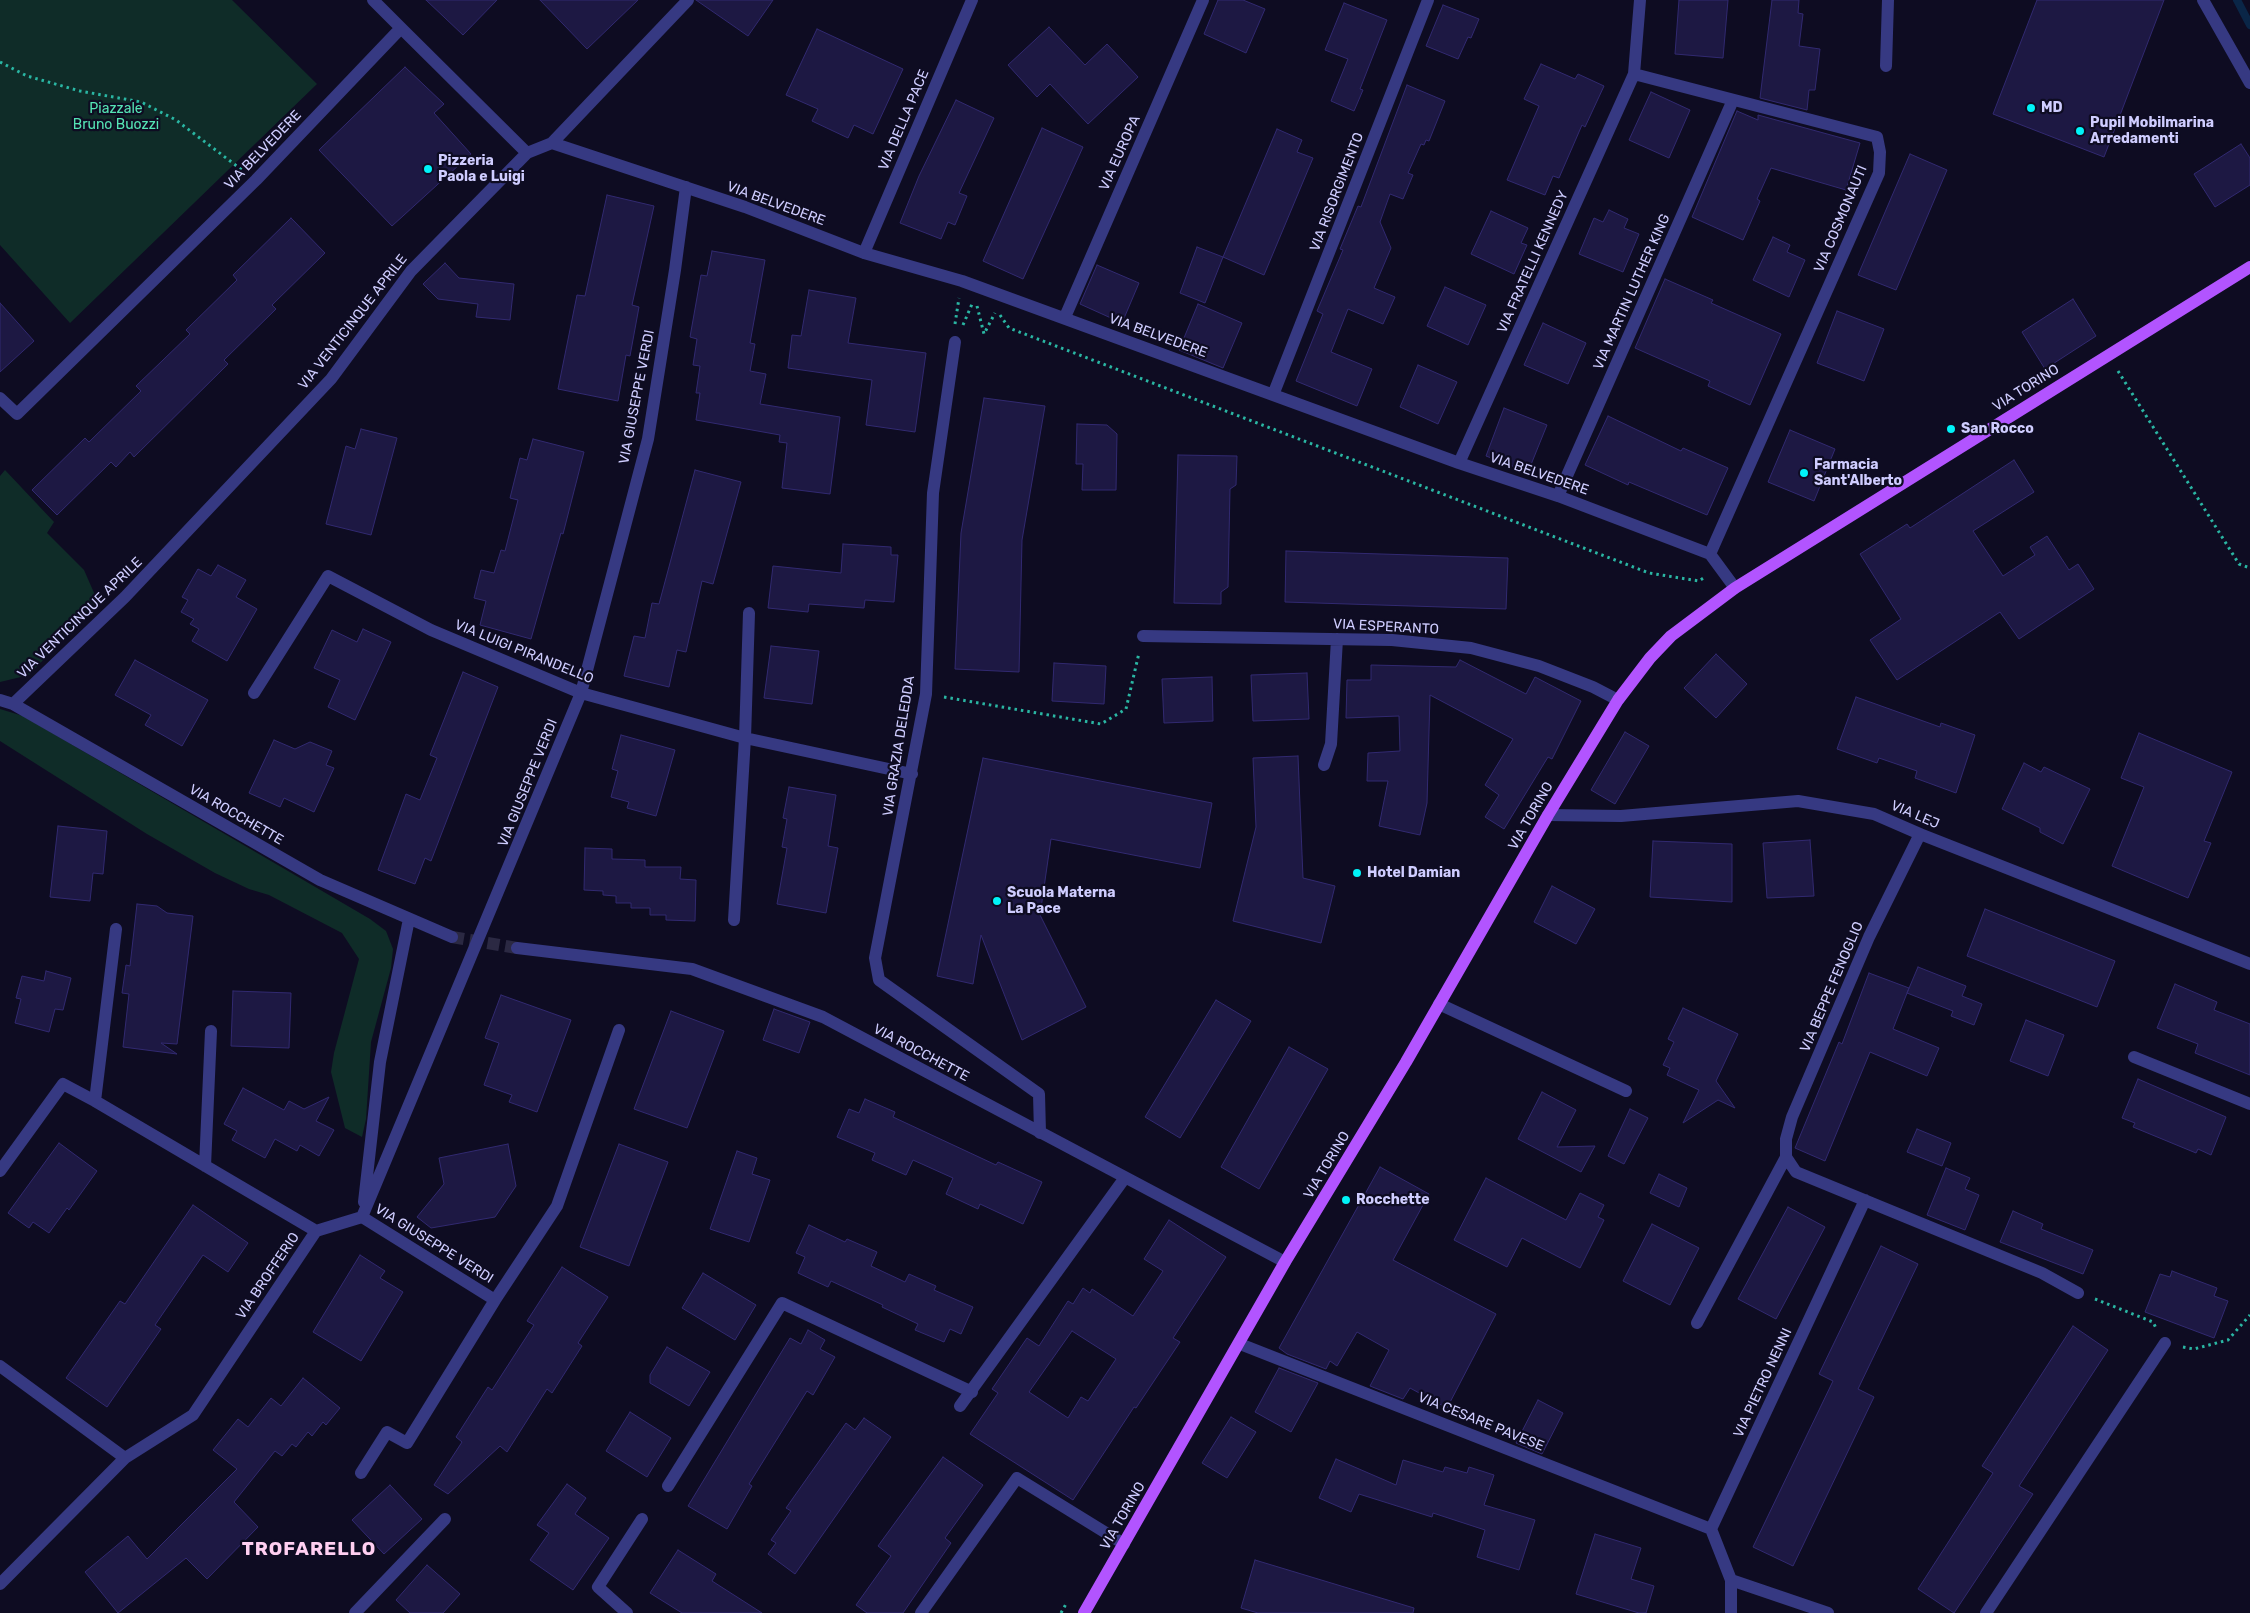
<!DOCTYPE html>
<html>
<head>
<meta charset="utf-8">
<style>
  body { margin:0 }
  canvas { display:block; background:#0e0c22 }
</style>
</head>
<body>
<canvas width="2250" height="1613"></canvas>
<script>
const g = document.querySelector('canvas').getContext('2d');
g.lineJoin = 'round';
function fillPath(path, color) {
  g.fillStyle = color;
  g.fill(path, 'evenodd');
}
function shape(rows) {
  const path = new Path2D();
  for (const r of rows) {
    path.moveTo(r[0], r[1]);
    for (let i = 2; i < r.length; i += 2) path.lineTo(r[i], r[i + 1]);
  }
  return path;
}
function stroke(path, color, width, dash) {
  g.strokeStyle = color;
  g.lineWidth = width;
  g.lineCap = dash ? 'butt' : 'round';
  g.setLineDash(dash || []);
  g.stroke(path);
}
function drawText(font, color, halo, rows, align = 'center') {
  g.font = font + ' Rubik,sans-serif';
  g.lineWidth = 4.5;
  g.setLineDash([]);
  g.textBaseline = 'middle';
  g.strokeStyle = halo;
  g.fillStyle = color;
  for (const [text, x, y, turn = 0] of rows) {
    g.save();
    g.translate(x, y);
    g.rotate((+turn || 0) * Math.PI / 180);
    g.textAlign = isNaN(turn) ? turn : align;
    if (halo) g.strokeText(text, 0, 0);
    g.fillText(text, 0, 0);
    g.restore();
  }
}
fillPath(shape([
  [0,0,232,0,317,84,70,323,0,245],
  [5,470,54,522,47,533,84,570,98,602,29,675,0,682,0,476],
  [0,709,23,716,370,919,386,931,393,949,391,968,371,1042,366,1119,362,1137,345,1128,331,1072,334,1053,359,959,342,933,269,895,249,889,215,873,147,834,0,741]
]), '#0f2c28');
stroke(shape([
  [2237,0,2250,25]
]), '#0a2647', 8);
const building = shape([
  [426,0,497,0,463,35,426,0],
  [540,0,638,0,587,49,540,0],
  [696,0,773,0,748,36,696,0],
  [1218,0,1243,0,1265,9,1246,53,1204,34,1218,0],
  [1679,0,1728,0,1723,58,1675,54,1679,0],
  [1772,0,1799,0,1798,13,1803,14,1799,46,1820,49,1815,90,1809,90,1807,110,1760,98,1772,0],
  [2037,0,2164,0,2104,157,1993,114,2037,0],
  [1344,3,1387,20,1360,89,1363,90,1354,111,1331,101,1348,59,1325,50,1344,3],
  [1443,5,1479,19,1471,38,1468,37,1458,59,1426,46,1443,5],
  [1049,27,1085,65,1107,44,1138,77,1088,124,1050,84,1037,97,1008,65,1049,27],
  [817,29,903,69,873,134,854,125,848,138,812,121,818,109,786,95,817,29],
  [1541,64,1575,79,1578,74,1604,86,1585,127,1582,125,1559,178,1553,176,1545,195,1507,180,1539,106,1524,99,1541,64],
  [405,67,444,104,434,113,471,154,392,226,319,150,405,67],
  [1407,85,1445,101,1429,141,1426,140,1424,145,1421,144,1408,173,1413,175,1403,199,1390,194,1380,222,1391,248,1374,288,1395,297,1383,324,1348,309,1331,352,1372,369,1357,406,1296,381,1323,314,1317,311,1343,250,1340,249,1358,206,1361,207,1407,85],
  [1651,92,1690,110,1669,158,1629,140,1651,92],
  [956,100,994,118,959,193,967,196,955,225,948,222,941,239,900,223,919,176,956,100],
  [1737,111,1758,120,1758,115,1860,143,1846,190,1771,168,1757,199,1760,201,1743,240,1692,217,1737,111],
  [1042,128,1083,147,1023,279,983,261,1042,128],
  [1277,129,1302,140,1297,152,1313,158,1264,275,1223,257,1277,129],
  [2241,144,2250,158,2250,185,2215,207,2194,174,2241,144],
  [1910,154,1947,170,1896,290,1858,275,1910,154],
  [607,195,654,206,632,305,639,307,630,356,626,355,618,401,558,389,577,295,585,296,607,195],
  [1609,210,1628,219,1624,228,1639,234,1623,272,1579,254,1594,218,1603,222,1609,210],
  [1491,211,1528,228,1521,243,1527,245,1514,274,1471,254,1491,211],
  [291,218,325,253,272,305,276,309,224,360,228,364,134,457,130,452,116,467,111,462,57,515,32,490,85,438,89,442,141,391,136,386,190,334,186,330,237,280,233,275,291,218],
  [1773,237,1790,245,1787,252,1805,260,1789,297,1753,280,1773,237],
  [1197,247,1223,257,1205,303,1180,293,1197,247],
  [712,251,765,260,750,343,755,344,750,371,766,374,760,404,840,417,830,494,782,488,787,443,779,442,780,435,696,420,700,393,696,393,700,366,693,365,697,339,690,337,701,275,707,276,712,251],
  [445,263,459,278,514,284,510,320,476,317,478,304,438,299,423,284,445,263],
  [1097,265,1139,283,1122,323,1080,304,1097,265],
  [1665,279,1713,300,1711,303,1781,334,1750,405,1708,386,1710,381,1635,348,1665,279],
  [1445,287,1486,305,1468,345,1427,326,1445,287],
  [809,290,856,298,848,343,926,353,915,432,866,425,872,380,788,368,792,335,801,336,809,290],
  [2073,299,2096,336,2045,369,2022,332,2073,299],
  [0,303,34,341,0,372,0,303],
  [1198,304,1242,323,1223,368,1179,350,1198,304],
  [1837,311,1884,329,1864,381,1817,363,1837,311],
  [1543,323,1586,343,1568,384,1524,365,1543,323],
  [1418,365,1457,382,1438,424,1400,407,1418,365],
  [984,398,1045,406,1022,540,1019,672,955,669,961,533,984,398],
  [1504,408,1547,425,1528,472,1486,456,1504,408],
  [1608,416,1681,451,1683,448,1728,468,1707,515,1629,482,1628,485,1585,465,1608,416],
  [1077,424,1107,425,1117,434,1116,490,1082,490,1083,464,1076,464,1077,424],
  [361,429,397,438,371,535,326,524,346,446,355,449,361,429],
  [1790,430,1835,449,1814,501,1768,482,1790,430],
  [533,439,584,452,563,534,561,533,531,639,480,625,486,601,474,598,481,570,494,573,501,550,505,551,518,500,510,498,520,458,527,460,533,439],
  [1178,455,1237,456,1236,485,1230,489,1228,587,1221,592,1221,604,1174,603,1178,455],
  [2014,460,2034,492,1973,531,2003,576,2035,555,2030,547,2047,536,2069,570,2078,564,2094,589,2019,639,2000,612,1897,680,1870,640,1901,619,1860,554,1907,524,1910,528,2014,460],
  [695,470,741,482,713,584,702,581,686,652,677,650,669,687,624,676,634,636,645,638,652,603,659,604,695,470],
  [843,544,891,547,891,555,898,555,894,602,865,600,864,608,809,604,808,612,768,608,773,566,841,573,843,544],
  [1286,551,1508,558,1506,609,1285,602,1286,551],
  [218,565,246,580,236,597,257,609,227,661,192,641,199,629,190,624,194,619,181,612,188,600,182,597,198,569,211,576,218,565],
  [363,629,391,642,355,720,328,707,340,680,314,668,332,630,357,642,363,629],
  [771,646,819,651,812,704,764,698,771,646],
  [1716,654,1747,684,1716,718,1684,688,1716,654],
  [135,660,208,700,182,746,145,725,151,715,115,695,135,660],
  [1460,660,1526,694,1535,677,1581,701,1552,759,1548,757,1504,829,1485,817,1499,795,1485,785,1513,739,1430,695,1427,803,1420,835,1379,826,1388,781,1367,781,1368,753,1400,751,1399,716,1346,718,1347,680,1371,680,1371,665,1456,667,1460,660],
  [1054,663,1106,666,1104,704,1052,701,1054,663],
  [463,672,498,687,431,861,425,858,415,884,378,870,406,794,420,800,437,758,430,755,463,672],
  [1307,673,1309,719,1253,721,1251,675,1307,673],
  [1212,677,1213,721,1164,723,1162,679,1212,677],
  [1856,697,1940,727,1941,723,1975,735,1956,793,1915,778,1917,771,1879,758,1877,763,1837,749,1856,697],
  [1625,732,1649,746,1615,804,1591,790,1625,732],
  [2139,733,2232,772,2204,841,2211,843,2188,898,2112,866,2144,787,2121,778,2139,733],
  [621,735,675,750,656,816,627,808,629,802,611,797,618,771,612,769,621,735],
  [274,740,295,749,310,742,332,751,326,765,334,768,314,812,284,798,280,807,249,793,274,740],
  [1298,756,1303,878,1335,886,1321,943,1233,921,1256,827,1253,758,1298,756],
  [983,758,1212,803,1200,868,1051,839,1040,915,1086,1007,1022,1040,981,935,973,984,937,976,983,758],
  [2024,763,2041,772,2044,767,2090,789,2063,844,2040,832,2040,828,2002,809,2024,763],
  [789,787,836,795,828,846,838,848,826,913,777,904,787,848,782,847,787,819,783,818,789,787],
  [58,826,107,831,103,874,93,873,90,901,50,897,58,826],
  [1810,840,1814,896,1767,898,1763,843,1810,840],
  [1653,841,1732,844,1732,902,1650,897,1653,841],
  [585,848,612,849,612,859,645,860,645,867,681,867,680,879,696,880,695,921,666,920,666,915,650,915,650,908,631,908,631,903,616,903,616,896,603,895,603,891,584,890,585,848],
  [1552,886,1595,909,1576,944,1534,922,1552,886],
  [137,904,157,906,167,913,193,916,177,1044,161,1043,177,1054,123,1047,129,994,122,993,126,965,130,966,137,904],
  [1985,909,2115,961,2097,1007,1967,956,1985,909],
  [1918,967,1966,986,1962,996,1982,1004,1974,1025,1951,1016,1953,1011,1907,993,1918,967],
  [46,971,71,978,63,1010,55,1009,49,1032,15,1023,21,999,16,998,22,976,44,981,46,971],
  [1869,973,1909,988,1893,1029,1939,1048,1927,1076,1870,1052,1825,1161,1795,1148,1839,1042,1842,1044,1869,973],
  [2175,984,2217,1002,2214,1010,2250,1024,2250,1075,2195,1053,2198,1044,2157,1028,2175,984],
  [233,991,291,993,289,1048,231,1046,233,991],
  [501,995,571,1020,537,1112,509,1102,512,1095,484,1085,499,1043,485,1038,501,995],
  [1216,1000,1251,1021,1180,1138,1145,1117,1216,1000],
  [1683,1008,1738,1034,1716,1081,1735,1108,1718,1100,1683,1123,1699,1090,1667,1075,1670,1068,1663,1065,1674,1042,1668,1039,1683,1008],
  [774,1009,810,1022,799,1053,763,1040,774,1009],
  [671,1011,724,1031,687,1128,634,1109,671,1011],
  [2026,1020,2064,1035,2048,1076,2010,1061,2026,1020],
  [1289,1047,1328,1069,1259,1189,1221,1167,1289,1047],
  [2138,1079,2226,1117,2211,1155,2198,1149,2196,1153,2133,1127,2135,1123,2122,1118,2138,1079],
  [243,1088,284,1110,289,1101,304,1109,329,1097,316,1121,334,1130,319,1156,300,1145,297,1151,275,1139,265,1158,232,1140,237,1131,224,1124,243,1088],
  [1542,1092,1576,1110,1557,1147,1595,1146,1581,1172,1518,1139,1542,1092],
  [865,1099,895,1112,893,1117,996,1165,998,1162,1042,1182,1023,1224,980,1204,978,1209,946,1194,953,1178,913,1160,906,1175,872,1160,875,1153,837,1137,849,1109,859,1113,865,1099],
  [1630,1109,1648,1118,1624,1164,1608,1156,1630,1109],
  [1917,1129,1951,1143,1942,1166,1907,1152,1917,1129],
  [59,1143,97,1171,69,1210,67,1208,49,1233,33,1222,29,1228,8,1213,59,1143],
  [508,1144,516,1186,495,1217,431,1228,417,1217,444,1184,439,1158,508,1144],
  [619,1144,668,1162,629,1266,580,1247,619,1144],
  [737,1151,757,1158,752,1174,770,1180,749,1242,710,1229,737,1151],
  [1380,1167,1429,1194,1393,1260,1496,1314,1447,1408,1410,1388,1403,1399,1370,1386,1389,1350,1357,1332,1337,1366,1330,1361,1326,1369,1287,1354,1279,1348,1380,1167],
  [1946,1168,1970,1178,1965,1189,1979,1195,1965,1230,1927,1215,1946,1168],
  [1659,1174,1687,1188,1679,1207,1650,1193,1659,1174],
  [1486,1178,1566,1220,1580,1193,1604,1205,1598,1217,1604,1220,1580,1268,1522,1238,1507,1267,1454,1240,1486,1178],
  [193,1205,248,1243,228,1272,203,1255,155,1325,161,1329,107,1407,66,1378,120,1301,125,1304,193,1205],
  [1788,1207,1825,1227,1776,1319,1738,1299,1788,1207],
  [2013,1211,2043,1224,2041,1229,2093,1250,2083,1274,2000,1242,2013,1211],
  [1169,1220,1226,1257,1173,1338,1180,1342,1136,1408,1134,1407,1073,1500,970,1434,998,1393,992,1389,1027,1338,1039,1346,1068,1301,1073,1304,1083,1288,1090,1293,1092,1289,1133,1316,1163,1271,1144,1259,1169,1220],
  [1072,1331,1116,1359,1088,1401,1081,1397,1068,1418,1029,1392,1072,1331],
  [1652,1224,1699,1248,1670,1305,1623,1281,1652,1224],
  [809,1225,845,1242,847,1239,877,1252,871,1266,905,1282,909,1274,936,1286,934,1290,973,1307,961,1334,950,1329,944,1342,915,1330,918,1324,882,1307,883,1305,831,1281,828,1287,798,1273,805,1257,796,1253,809,1225],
  [1881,1246,1918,1264,1858,1389,1874,1397,1793,1566,1753,1547,1833,1381,1819,1374,1881,1246],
  [360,1255,385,1271,380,1278,403,1292,361,1361,313,1332,360,1255],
  [562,1267,608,1297,578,1343,582,1346,552,1393,547,1389,507,1452,500,1446,448,1494,434,1485,462,1442,456,1437,488,1387,492,1390,534,1325,527,1321,562,1267],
  [2172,1271,2217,1288,2214,1296,2228,1301,2214,1338,2145,1312,2160,1274,2170,1277,2172,1271],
  [703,1273,756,1305,735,1340,682,1308,703,1273],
  [2073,1326,2108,1350,2019,1486,2033,1494,1954,1613,1918,1589,1993,1473,1982,1466,2073,1326],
  [808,1330,825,1340,820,1349,835,1357,813,1395,807,1391,749,1484,752,1486,727,1529,688,1506,790,1338,801,1344,808,1330],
  [667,1347,710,1372,689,1406,650,1383,650,1375,667,1347],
  [1279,1368,1318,1383,1291,1432,1255,1412,1279,1368],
  [303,1378,340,1408,326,1425,323,1422,312,1436,308,1432,296,1447,292,1444,282,1456,275,1451,234,1502,258,1527,207,1579,186,1558,118,1613,85,1572,128,1536,147,1559,237,1469,213,1450,238,1419,248,1427,271,1398,281,1406,303,1378],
  [1538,1400,1563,1413,1542,1454,1516,1443,1538,1400],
  [630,1412,671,1438,647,1477,606,1451,630,1412],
  [1231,1417,1256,1432,1227,1478,1202,1463,1231,1417],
  [864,1418,891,1437,795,1574,768,1554,776,1543,771,1540,791,1511,786,1508,846,1423,855,1430,864,1418],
  [943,1457,983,1485,945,1538,951,1543,903,1613,867,1613,856,1605,891,1556,878,1546,943,1457],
  [1336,1459,1396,1485,1403,1460,1443,1472,1445,1467,1467,1473,1469,1467,1494,1475,1484,1505,1535,1520,1519,1570,1477,1557,1485,1530,1433,1513,1432,1517,1359,1494,1351,1512,1319,1498,1336,1459],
  [567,1484,586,1498,575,1514,609,1538,573,1590,530,1560,549,1533,537,1525,567,1484],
  [390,1485,422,1519,384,1554,352,1520,390,1485],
  [1595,1534,1641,1548,1631,1579,1654,1586,1646,1613,1639,1613,1576,1594,1595,1534],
  [678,1550,716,1574,712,1581,762,1613,682,1613,650,1593,678,1550],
  [1255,1560,1414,1608,1413,1613,1258,1613,1241,1608,1255,1560],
  [427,1565,460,1594,443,1613,410,1613,396,1600,427,1565]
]);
fillPath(building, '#1d1843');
stroke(building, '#312970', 1);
stroke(shape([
  [452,937,517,948]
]), '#2b2943', 12, [12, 6]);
stroke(shape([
  [0,62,27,76,80,91,141,102,176,120,242,170],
  [977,306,984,334,995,313],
  [1000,315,1009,328,1649,573,1699,581,1705,577],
  [955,324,959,298],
  [963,325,972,304],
  [2118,371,2239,564,2250,568],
  [944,697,1101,724,1126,709,1139,653],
  [2095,1299,2153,1322,2156,1328],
  [2183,1347,2194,1349,2228,1340,2250,1315],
  [1061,1613,1066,1604]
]), '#2ab6a3', 3, [2.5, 4]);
stroke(shape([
  [373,0,401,28],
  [1640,0,1634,74,1877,137,1880,152,1879,173,1710,554],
  [2203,0,2250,83],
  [1886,66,1888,0],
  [552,143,745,207,864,253,962,281,1459,463,1558,496,1710,554,1735,588],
  [864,253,972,0],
  [1065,317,1203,0],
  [955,342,933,493,926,694,875,958,879,980,1039,1094,1040,1133],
  [1273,395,1428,0],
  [0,398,17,414,256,180,401,28,527,153],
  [1459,463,1634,74],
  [1558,496,1733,100],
  [1143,636,1392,640,1471,648,1539,666,1593,687,1618,700],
  [254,693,328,576,431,630,581,693,745,738,912,774],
  [0,700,13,704,125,597,331,379,411,271,527,153,552,143,688,0],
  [13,704,320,880,452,937],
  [1324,765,1331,744,1337,639],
  [1548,815,1621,816,1798,801,1874,814,1920,834,2250,964],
  [1920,834,1869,937,1792,1117,1786,1139,1786,1157,1796,1172,2042,1273,2078,1293],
  [734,920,745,738,749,613],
  [116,929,95,1101,316,1231],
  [517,948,692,969,823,1017,1285,1262],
  [1439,1004,1626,1091],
  [2134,1057,2250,1104],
  [205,1166,211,1031],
  [0,1171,63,1084,95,1101],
  [364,1202,380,1062,409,919],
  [362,1217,581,693,648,439,675,270,686,187],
  [362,1217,495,1300],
  [1697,1323,1786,1157],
  [1240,1344,1711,1529],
  [0,1366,125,1458],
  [960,1406,1124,1179],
  [361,1473,387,1432,407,1443,495,1300,557,1206,619,1030],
  [668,1486,782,1303,972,1392],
  [1731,1580,1828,1613],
  [0,1584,125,1458,193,1415,316,1231,362,1217],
  [355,1613,445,1519],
  [627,1613,598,1587,642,1519],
  [921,1613,1017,1478,1124,1544],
  [1731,1613,1731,1580,1711,1529,1865,1200],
  [1986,1613,2165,1343]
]), '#363982', 12);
stroke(shape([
  [1084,1613,1285,1262,1406,1062,1548,815,1618,700,1650,658,1671,636,1735,588,2250,267]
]), '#b254ff', 12);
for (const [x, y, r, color] of [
  [2031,108,5,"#00f3f8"],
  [2080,131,5,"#00f3f8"],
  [428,169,5,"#00f3f8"],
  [1951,429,5,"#00f3f8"],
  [1804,473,5,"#00f3f8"],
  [1357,873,5,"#00f3f8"],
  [997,901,5,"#00f3f8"],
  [1346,1200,5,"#00f3f8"]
]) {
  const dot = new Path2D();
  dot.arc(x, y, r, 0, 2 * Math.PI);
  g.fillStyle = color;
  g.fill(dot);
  stroke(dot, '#0e0c22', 2);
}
drawText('bold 14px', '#cfcdff', '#0e0c22', [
  ["MD",2041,108],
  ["Pupil Mobilmarina",2090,123],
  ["Arredamenti",2090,139],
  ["Pizzeria",438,161],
  ["Paola e Luigi",438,177],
  ["San Rocco",1961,429],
  ["Farmacia",1814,465],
  ["Sant'Alberto",1814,481],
  ["Hotel Damian",1367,873],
  ["Scuola Materna",1007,893],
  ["La Pace",1007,909],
  ["Rocchette",1356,1200]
], 'left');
drawText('14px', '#55e3b4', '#0e0c22', [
  ["Piazzale",116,109],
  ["Bruno Buozzi",116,125]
]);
drawText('14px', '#cfcdff', '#0e0c22', [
  ["VIA DELLA PACE",904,120,-67],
  ["VIA BELVEDERE",263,150,-46],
  ["VIA EUROPA",1120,153,-66],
  ["VIA RISORGIMENTO",1337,192,-69],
  ["VIA BELVEDERE",776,204,20],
  ["VIA COSMONAUTI",1841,219,-67],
  ["VIA FRATELLI KENNEDY",1533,262,-66],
  ["VIA MARTIN LUTHER KING",1632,292,-66],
  ["VIA VENTICINQUE APRILE",353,322,-52],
  ["VIA BELVEDERE",1158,336,20],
  ["VIA TORINO",2026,388,-32],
  ["VIA GIUSEPPE VERDI",637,397,-79],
  ["VIA BELVEDERE",1539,474,19],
  ["VIA VENTICINQUE APRILE",80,618,-44],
  ["VIA ESPERANTO",1386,627,3],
  ["VIA LUIGI PIRANDELLO",524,652,22],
  ["VIA GRAZIA DELEDDA",899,746,-81],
  ["VIA GIUSEPPE VERDI",528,783,-68],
  ["VIA ROCCHETTE",236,815,30],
  ["VIA LEJ",1915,815,23],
  ["VIA TORINO",1531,816,-60],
  ["VIA BEPPE FENOGLIO",1832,987,-67],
  ["VIA ROCCHETTE",921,1053,28],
  ["VIA TORINO",1327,1165,-59],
  ["VIA GIUSEPPE VERDI",434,1244,32],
  ["VIA BROFFERIO",268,1276,-56],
  ["VIA PIETRO NENNI",1763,1383,-65],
  ["VIA CESARE PAVESE",1481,1422,22],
  ["VIA TORINO",1123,1516,-60]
]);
g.letterSpacing = '1px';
drawText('bold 19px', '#ffcff1', '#0e0c22', [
  ["TROFARELLO",309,1550]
]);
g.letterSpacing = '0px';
</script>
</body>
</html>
